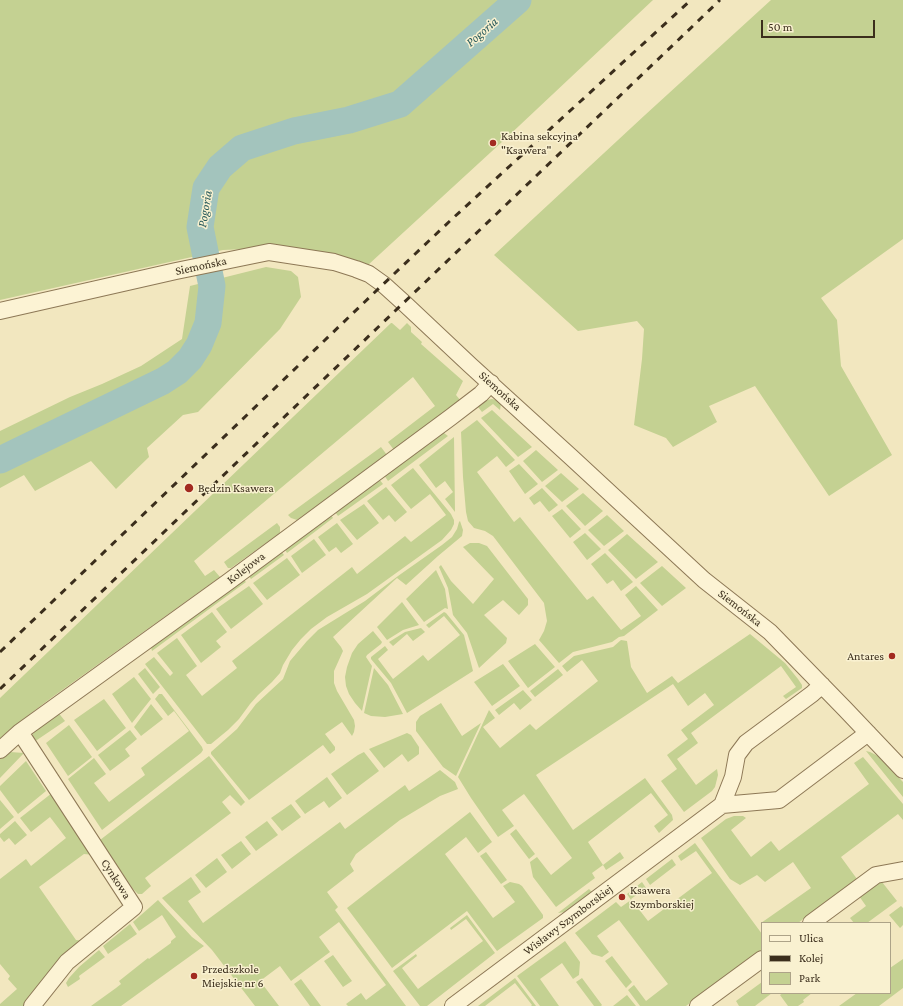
<!DOCTYPE html>
<html>
<head>
<meta charset="utf-8">
<style>
  body { margin:0 }
  #map { position:relative; width:903px; height:1006px; overflow:hidden; background:#f2e7bf; font-family:"Crimson Pro",serif }
  canvas { display:block }
  .legend { position:absolute; left:761px; top:922px; width:130px; height:72px; box-sizing:border-box; background:#f9f1d0; border:1px solid #ada388; margin:0; padding:5px 7px; list-style:none; font-size:12px; color:#3b2e1c }
  .legend li { display:flex; align-items:center; gap:8px; height:20px }
  .legend b { width:20px; border:1px solid #ada388 }
  .scale { position:absolute; left:761px; top:20px; width:114px; height:18px; box-sizing:border-box; border:2px solid #3b2e1c; border-top:0; padding-left:5px; font-size:12px; line-height:14px; white-space:nowrap; color:#3b2e1c; -webkit-text-stroke:3px #f9f1d0; paint-order:stroke }
</style>
</head>
<body>
<div id="map">
<canvas width="903" height="1006"></canvas>
<ul class="legend">
<li><b style="height:5px;background:#fcf3d4"></b>Ulica</li>
<li><b style="height:5px;background:#3b2e1c"></b>Kolej</li>
<li><b style="height:11px;background:#c4d192"></b>Park</li>
</ul>
<div class="scale">50 m</div>
</div>
<script>
const g = document.querySelector('canvas').getContext('2d');
g.lineJoin = 'round';
function fillPath(path, color) {
  g.fillStyle = color;
  g.fill(path, 'evenodd');
}
function shape(rows) {
  const path = new Path2D();
  for (const r of rows) {
    path.moveTo(r[0], r[1]);
    for (let i = 2; i < r.length; i += 2) path.lineTo(r[i], r[i + 1]);
  }
  return path;
}
function stroke(path, color, width, dash) {
  g.strokeStyle = color;
  g.lineWidth = width;
  g.lineCap = dash ? 'butt' : 'round';
  g.setLineDash(dash || []);
  g.stroke(path);
}
function drawText(font, color, halo, rows, align = 'center') {
  g.font = font + ' "Crimson Pro",serif';
  g.lineWidth = 3;
  g.setLineDash([]);
  g.textBaseline = 'middle';
  g.strokeStyle = halo;
  g.fillStyle = color;
  for (const [text, x, y, turn = 0] of rows) {
    g.save();
    g.translate(x, y);
    g.rotate((+turn || 0) * Math.PI / 180);
    g.textAlign = isNaN(turn) ? turn : align;
    if (halo) g.strokeText(text, 0, 0);
    g.fillText(text, 0, 0);
    g.restore();
  }
}
fillPath(shape([
  [0,0,653,0,503,141,368,265,269,248,223,250,0,300],
  [771,0,903,0,903,239,821,298,837,320,841,366,892,455,829,496,755,386,709,406,717,422,673,447,666,438,634,425,642,359,644,329,637,321,578,331,494,255,645,115],
  [266,267,291,271,298,277,301,297,280,329,198,412,183,415,147,448,149,457,116,489,91,461,35,491,24,475,0,488,0,431,70,397,102,384,141,366,182,339,190,286],
  [391,323,392,323,400,330,407,323,411,327,411,332,422,342,421,344,463,381,456,395,461,401,394,450,388,442,435,406,413,377,194,561,205,576,214,570,220,577,51,698,9,730,0,739,0,698],
  [492,399,496,400,501,404,500,410,493,404,482,412,478,407,487,400],
  [492,410,532,447,518,457,481,418],
  [477,420,515,460,506,467,497,456,477,472,514,522,520,517,587,600,593,596,621,630,641,616,625,595,636,586,658,610,624,636,619,637,612,642,573,652,559,663,539,640,544,631,547,621,544,603,493,536,485,531,474,528,468,521,466,512,463,477,461,432],
  [441,433,444,433,448,436,388,481,384,475],
  [454,437,455,512,445,499,453,492,445,481,436,488,419,465],
  [381,447,387,455,297,520,291,518,288,515],
  [536,450,558,470,542,482,523,461],
  [519,464,538,484,525,494,509,471],
  [413,468,451,514,454,520,454,524,451,530,442,540,367,594,327,617,311,629,301,639,292,650,283,665,280,673,272,682,258,695,250,704,239,719,228,730,211,744,207,744,145,664,154,657,170,676,173,673,157,653,177,638,197,666,186,675,202,696,237,668,232,661,352,567,357,574,405,536,411,542,446,515,430,494,411,509,391,485],
  [561,473,579,489,562,502,545,486],
  [379,479,383,484,338,516,335,512],
  [386,487,407,512,395,522,389,515,383,520,367,501],
  [542,488,558,505,549,512,540,501,534,505,529,498],
  [583,493,603,511,585,526,566,506],
  [364,504,379,523,357,540,340,520],
  [562,509,581,529,570,538,552,516],
  [331,515,333,518,287,553,284,548],
  [607,515,624,531,604,546,588,530],
  [460,521,463,530,462,536,438,556,406,585,397,578,333,637,341,647,343,651,334,671,334,683,337,691,354,720,355,726,354,732,352,736,342,722,325,734,335,747,335,750,330,754,323,745,249,800,211,754,211,752,237,729,256,704,283,679,290,661,307,641,318,630,365,601,398,576,442,545,452,537,457,529,459,522],
  [277,523,280,527,280,533,231,568,228,568,224,562],
  [337,523,353,544,341,553,336,547,329,552,318,537],
  [585,533,601,549,587,560,573,542],
  [627,534,658,562,636,579,608,550],
  [314,539,326,555,302,573,291,556],
  [470,543,479,543,487,546,528,599,528,605,519,615,503,600,484,615,507,638,506,643,479,668,467,633,453,615,448,588,439,567,441,565,451,581,473,604,494,579,463,547],
  [281,551,284,555,251,579,248,575],
  [605,553,633,582,621,591,613,580,607,584,591,564],
  [287,558,300,575,267,600,253,583],
  [662,566,686,588,662,606,640,583],
  [436,570,445,589,448,609,445,608,424,622,406,599],
  [242,578,246,582,152,651,151,647],
  [249,586,263,604,231,629,216,609],
  [402,602,419,625,403,630,387,640,377,627],
  [212,612,227,632,216,641,221,647,201,663,181,635],
  [444,612,446,613,464,635,473,671,407,713,391,683,371,659,371,657,385,646,388,650,378,659,393,679,423,655,428,661,460,635,444,616,429,628,426,625],
  [421,628,425,632,413,641,407,634,393,646,389,642,405,632],
  [373,631,382,642,381,644,367,655,366,657,372,666,362,711,355,703,349,694,346,686,345,677,347,667,352,653,358,644],
  [750,634,785,663,798,679,802,685,802,688,786,699,783,696,796,687,781,666,691,733,698,743,677,759,696,785,717,769,718,775,715,787,712,791,684,812,661,781,677,769,667,755,688,739,681,730,714,705,705,693,688,706,673,684,536,775,573,830,645,778,672,815,673,820,659,833,654,826,668,815,651,793,588,842,603,865,620,852,624,858,606,870,603,865,592,873,595,878,556,907,533,877,530,862,537,857,551,875,572,858,524,794,502,810,514,826,498,837,471,798,458,777,489,710,495,718,483,727,500,748,530,724,536,730,598,681,582,660,567,672,562,666,574,656,613,647,621,640,627,641,631,667,647,693,672,676,678,683],
  [535,644,555,667,528,688,508,661],
  [503,664,520,686,492,706,474,682],
  [145,668,160,687,153,694,138,674],
  [374,668,388,685,403,714,385,717,371,716,364,713],
  [558,669,563,675,535,697,530,691],
  [134,677,151,699,132,723,112,694],
  [523,690,532,700,520,710,514,703,499,715,495,710],
  [159,694,162,694,202,747,203,750,201,753,102,830,68,779,94,758,106,774,94,783,109,802,145,775,141,768,189,731,174,711,168,716,155,699],
  [104,699,126,728,97,751,74,720],
  [441,703,462,736,481,723,456,776,443,767,416,731,416,722,420,716],
  [151,704,163,719,141,736,134,727],
  [57,711,65,721,34,742,32,737,34,731],
  [69,725,92,757,68,776,46,743],
  [130,730,137,739,125,749,130,756,110,771,98,755],
  [407,733,411,735,419,747,419,754,408,762,402,754,384,768,369,749],
  [866,751,870,752,878,756,903,782,903,797],
  [10,752,24,753,0,778,0,758,2,756],
  [364,752,379,771,347,795,331,774,358,755],
  [209,756,245,802,241,806,230,795,222,802,231,813,145,878,151,886,142,894,138,894,133,889,100,840],
  [863,757,903,804,903,820,898,814,841,857,857,879,798,923,762,923,762,925,761,923,811,888,793,862,765,882,757,875,740,885,730,879,701,838,726,819,734,816,743,816,746,818,731,830,751,857,771,841,779,851,869,784,854,763],
  [26,761,46,791,18,814,0,790,0,786],
  [440,770,455,782,458,789,440,796,400,820,356,854,350,864,354,871,327,892,338,907,335,910,406,1006,348,1006,346,1004,361,993,366,1000,386,985,339,922,319,937,330,952,291,981,280,966,260,981,279,1006,255,1006,212,950,162,898,191,877,201,892,188,901,203,923,340,822,345,829,405,785,409,791],
  [327,777,342,798,329,808,324,801,305,814,295,801],
  [52,793,94,855,84,854,39,887,76,940,86,941,28,1006,0,1006,0,1004,17,989,8,979,10,976,0,964,0,879,26,859,31,866,66,838,50,817,31,832,20,818],
  [0,800,14,817,0,829],
  [291,804,301,817,282,831,271,818],
  [470,812,492,842,478,853,466,837,445,854,493,918,515,902,503,886,510,882,519,884,522,886,543,915,543,918,497,951,467,911,392,968,347,908],
  [15,821,27,835,15,845,9,838,4,842,0,837,0,834],
  [267,821,278,835,256,851,245,837],
  [516,829,535,854,529,859,510,834],
  [241,841,251,854,232,869,221,855],
  [695,843,762,934,762,949,686,1006,640,1006,628,990,634,985,646,1001,668,984,619,920,597,936,609,952,602,957,592,954,575,933,616,902,621,907,631,900,627,894,642,882,646,888,631,899,648,921,712,873,696,851,681,861,678,856],
  [486,852,507,880,501,884,480,856],
  [217,858,227,872,206,888,195,875],
  [672,859,676,865,650,885,646,879],
  [882,882,897,901,867,923,854,923,850,918,866,906,859,896,876,883],
  [589,889,592,892,565,912,558,913],
  [158,900,192,937,204,946,121,1006,91,1006,116,988,121,984,119,981,148,958,149,959,171,943,171,941,176,937,162,915,139,931,133,922],
  [901,906,903,908,903,925,900,928,889,915],
  [467,915,495,953,427,1006,420,1006,393,971,416,954,417,956,402,968,418,989,483,941,466,919,451,930,450,928],
  [130,924,137,934,108,954,103,946],
  [565,941,580,962,579,975,573,979,562,963,540,979,559,1006,540,1006,517,976],
  [99,950,105,957,79,976,80,979,68,987,66,983,69,978,79,967],
  [333,955,352,981,343,987,324,961],
  [612,956,632,982,626,988,605,961],
  [903,959,903,988,879,1006,839,1006,857,993,890,993,890,968],
  [515,978,536,1006,531,1006,532,1005,515,983,485,1006,478,1006],
  [582,978,602,1005,601,1006,594,1006,576,982],
  [301,979,321,1006,310,1006,294,984],
  [762,982,762,993,772,993,755,1006,739,1006,736,1001],
  [783,993,812,993,803,1000,804,1002,798,1006,788,1006,780,995],
  [627,995,636,1006,613,1006]
]), '#c4d192');
stroke(shape([
  [0,460,163,381,177,372,190,359,199,345,208,323,212,286,200,227,206,188,220,167,242,148,294,131,349,120,400,104,518,0]
]), '#a3c4bd', 27);
const street = shape([
  [0,311,176,271,269,252,334,262,356,269,369,274,383,284,404,303,470,365,571,457,704,580,770,632,845,709,903,770],
  [20,732,134,907,67,962,32,1006],
  [0,750,20,732,228,582,451,417,481,394,491,383],
  [722,805,733,777,737,755,746,743,812,694,822,685],
  [811,923,876,875,903,870],
  [453,1006,722,805,779,800,868,733],
  [698,1006,762,959]
]);
stroke(street, '#8d7856', 18);
stroke(street, '#fcf3d4', 16);
stroke(shape([
  [0,652,375,292,452,219,691,0],
  [0,689,720,0]
]), '#3b2e1c', 3, [7, 7]);
for (const [x, y, r, color] of [
  [493,143,4,"#a22a20"],
  [189,488,5,"#a22a20"],
  [892,656,4,"#a22a20"],
  [622,897,4,"#a22a20"],
  [194,976,4,"#a22a20"]
]) {
  const dot = new Path2D();
  dot.arc(x, y, r, 0, 2 * Math.PI);
  g.fillStyle = color;
  g.fill(dot);
  stroke(dot, '#f9f1d0', 1.5);
}
drawText('12px', '#3b2e1c', '#f9f1d0', [
  ["Kabina sekcyjna",501,136],
  ["\"Ksawera\"",501,150],
  ["Będzin Ksawera",198,488],
  ["Antares",884,656,"right"],
  ["Ksawera",630,890],
  ["Szymborskiej",630,904],
  ["Przedszkole",202,969],
  ["Miejskie nr 6",202,983]
], 'left');
drawText('12px', '#3b2e1c', '#f9f1d0', [
  ["Siemońska",201,266,-12],
  ["Siemońska",500,391,42],
  ["Kolejowa",246,568,-37],
  ["Siemońska",740,608,38],
  ["Cynkowa",116,879,57],
  ["Wisławy Szymborskiej",568,920,-37]
]);
drawText('italic 13px', '#295b5c', '#f9f1d0', [
  ["Pogoria",482,32,-41],
  ["Pogoria",205,209,-81]
]);
</script>
</body>
</html>
